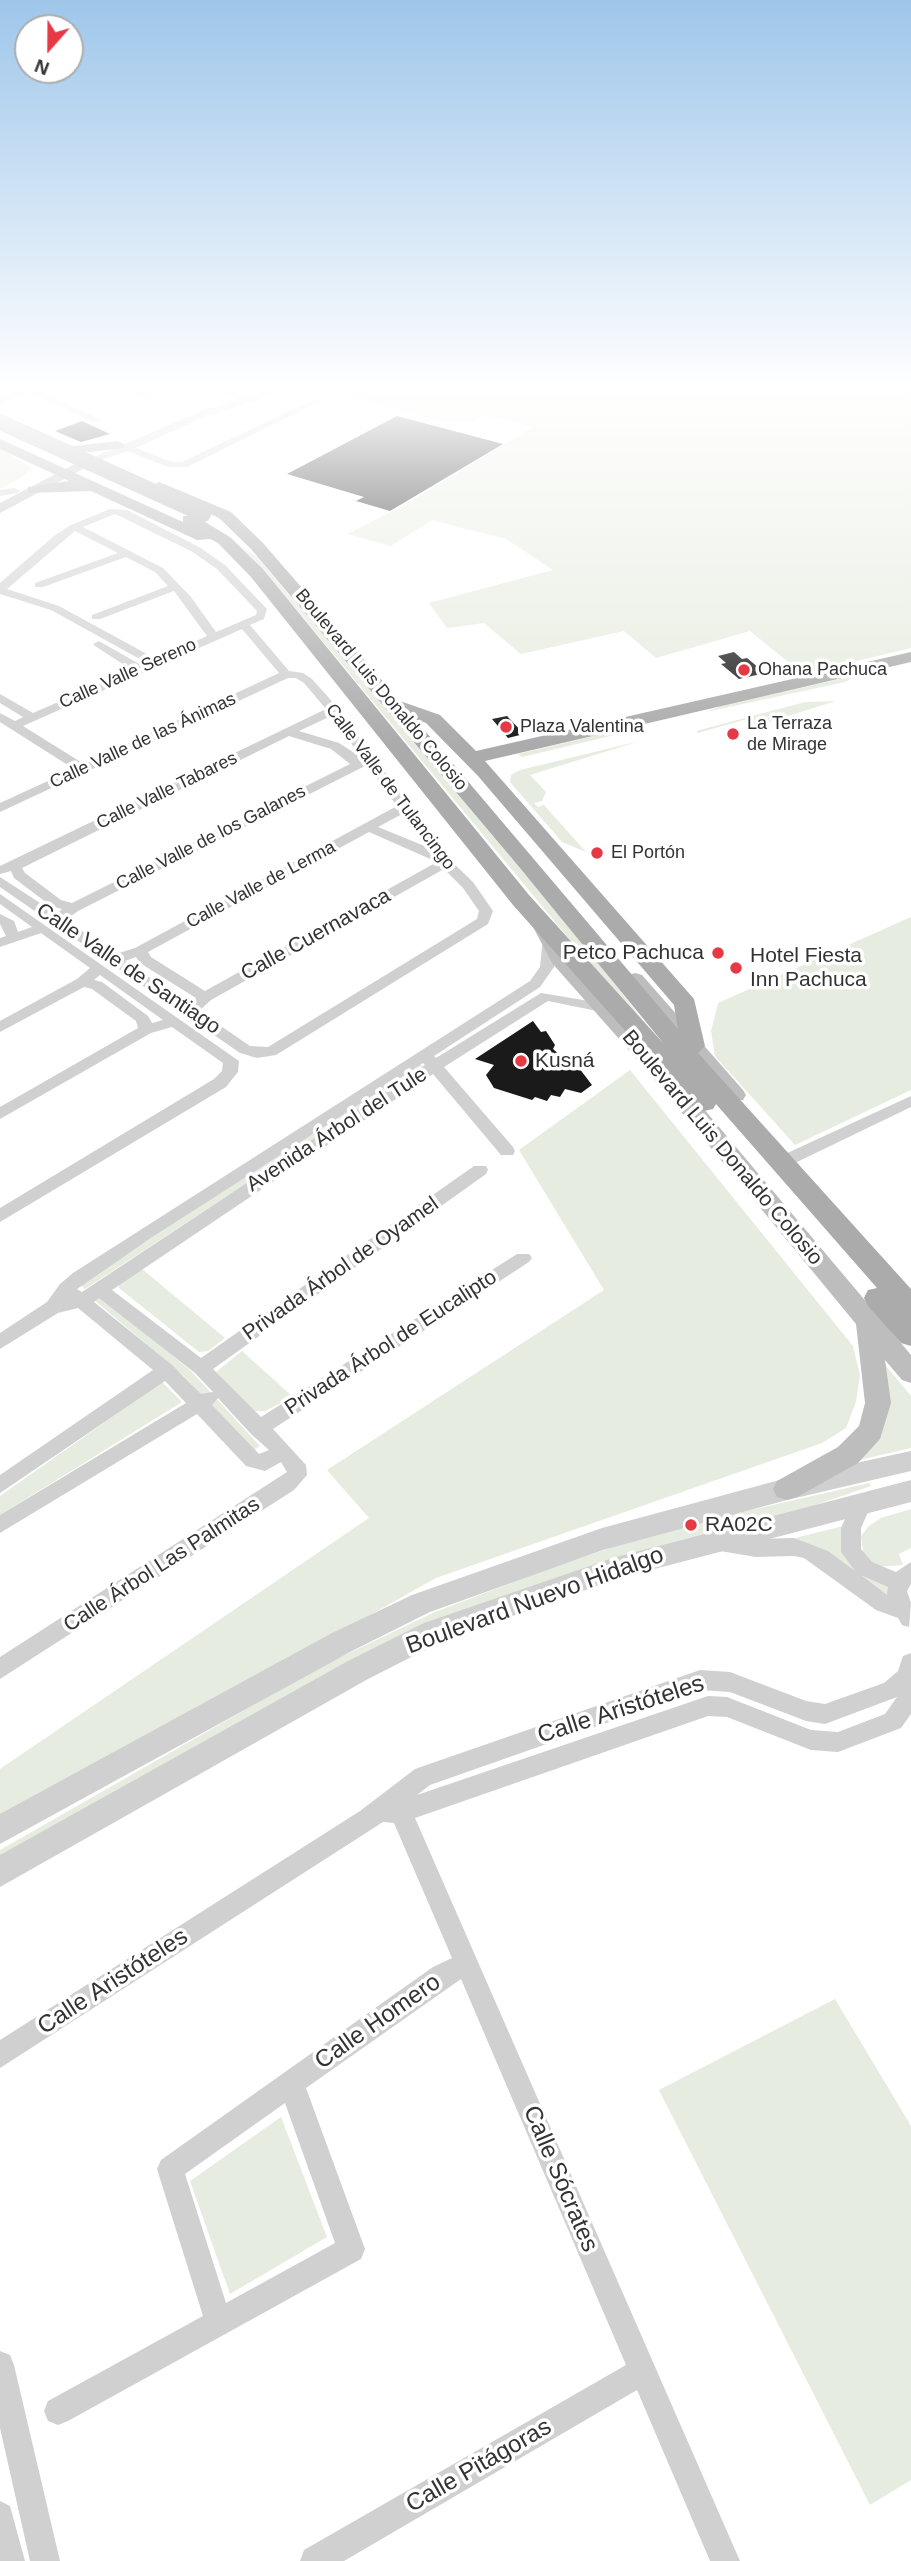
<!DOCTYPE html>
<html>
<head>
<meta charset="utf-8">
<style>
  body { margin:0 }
  #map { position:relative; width:911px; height:2561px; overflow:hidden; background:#fff; font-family:Arial,sans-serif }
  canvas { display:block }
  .north { position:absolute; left:14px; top:14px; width:70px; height:70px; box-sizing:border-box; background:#fff; border:2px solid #adadad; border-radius:50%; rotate:201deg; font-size:19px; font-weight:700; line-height:28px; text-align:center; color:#333 }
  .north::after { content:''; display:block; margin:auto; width:24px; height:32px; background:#e63946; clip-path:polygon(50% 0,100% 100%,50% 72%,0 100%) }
</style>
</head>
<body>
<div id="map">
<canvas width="911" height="2561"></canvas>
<div class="north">N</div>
</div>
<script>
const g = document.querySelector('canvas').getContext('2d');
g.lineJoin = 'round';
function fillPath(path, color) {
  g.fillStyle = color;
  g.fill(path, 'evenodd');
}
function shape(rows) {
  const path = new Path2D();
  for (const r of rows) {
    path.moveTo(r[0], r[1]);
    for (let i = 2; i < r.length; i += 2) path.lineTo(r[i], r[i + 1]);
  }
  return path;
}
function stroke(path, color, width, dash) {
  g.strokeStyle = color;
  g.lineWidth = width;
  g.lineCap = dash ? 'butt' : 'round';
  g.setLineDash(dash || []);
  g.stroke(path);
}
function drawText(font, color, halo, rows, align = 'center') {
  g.font = font + ' Arial,sans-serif';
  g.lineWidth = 7;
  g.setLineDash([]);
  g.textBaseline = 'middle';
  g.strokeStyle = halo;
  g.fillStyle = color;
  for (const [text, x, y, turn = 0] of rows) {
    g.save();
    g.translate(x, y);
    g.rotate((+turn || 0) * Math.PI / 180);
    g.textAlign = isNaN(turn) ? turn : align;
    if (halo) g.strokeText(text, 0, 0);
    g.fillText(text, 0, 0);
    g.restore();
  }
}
fillPath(shape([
  [335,387,911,387,911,648,803,674,750,631,656,658,624,631,521,654,484,623,447,628,429,603,553,570,506,539,432,520,391,546,347,534,399,508,533,427,485,415,473,422,443,422,324,390],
  [0,448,29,466,29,471,19,479,0,489],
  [218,530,258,558,584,944,655,1036,575,946,264,570,243,548],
  [862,674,845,682,706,712,724,705],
  [836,701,756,726,747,719,698,733,696,731,805,702],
  [640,725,644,728,522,757,518,754],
  [640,741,530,775,546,792,542,801,534,803,538,807,544,805,586,852,562,842,510,782,511,775,520,770],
  [911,917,911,1090,795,1145,715,1056,711,1031,718,1003],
  [417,1063,424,1067,85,1289,80,1285],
  [630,1070,853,1346,860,1375,856,1402,846,1428,822,1443,436,1578,0,1822,0,1769,369,1518,327,1470,604,1290,519,1150],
  [142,1269,225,1338,208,1351,199,1352,119,1288,119,1282],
  [99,1295,191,1371,260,1446,253,1451,184,1376,93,1299],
  [242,1351,293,1397,265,1411,255,1411,216,1372],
  [883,1362,911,1396,911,1448,855,1461],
  [162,1382,182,1402,0,1515,0,1496],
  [869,1483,871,1486,804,1509,672,1542,555,1581,0,1866,0,1850,320,1667,435,1612,548,1569,664,1530],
  [911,1509,911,1548,899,1554,903,1565,876,1567,864,1557,861,1536,869,1526,881,1518],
  [851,1524,845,1535,891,1585,886,1599,831,1556,795,1538],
  [835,1999,911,2126,911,2480,870,2505,659,2090],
  [281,2117,327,2237,230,2294,190,2181]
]), '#e6ecdf');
fillPath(shape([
  [397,416,503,444,390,511,356,501,364,497,287,474],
  [82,421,110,434,81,442,55,431],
  [734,652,742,659,747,658,765,673,739,679,721,664,726,663,718,656],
  [507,716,524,734,508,738,492,719],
  [533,1021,541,1032,546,1031,555,1045,553,1049,572,1066,576,1064,592,1085,581,1093,565,1089,560,1097,551,1095,547,1101,535,1097,532,1100,494,1088,486,1075,494,1065,475,1059]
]), '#1a1a1a');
fillPath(shape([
  [21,387,40,387,37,389,101,420,93,422,29,392,0,403,0,397,22,389,21,387],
  [120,387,131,387,156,398,149,400,120,387],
  [205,387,218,387,249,395,274,387,286,387,255,401,205,416,136,448,172,462,182,462,314,399,321,401,187,467,168,467,128,451,95,462,90,459,199,412,240,398,205,387],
  [15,488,20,491,18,493,0,496,0,490,15,488],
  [110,509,127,510,199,547,225,565,267,609,264,619,250,625,289,671,303,673,312,679,337,707,450,860,473,882,493,911,488,924,276,1055,257,1058,240,1053,0,887,0,877,57,914,62,909,51,906,14,878,11,871,0,874,0,866,326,709,304,683,296,678,288,678,0,812,0,803,74,769,0,722,0,713,15,721,23,717,0,703,0,694,33,713,132,670,95,646,93,644,99,641,141,665,147,663,51,610,0,594,0,583,54,536,71,525,110,509],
  [115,514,191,551,217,569,257,611,256,615,216,632,191,597,163,568,83,527,115,514],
  [75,531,118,553,35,583,35,587,43,587,126,557,155,572,168,586,92,615,92,619,100,619,174,591,207,636,156,659,59,606,7,589,75,531],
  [242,629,279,673,84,764,23,726,242,629],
  [331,716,362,758,339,743,299,731,331,716],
  [289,736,331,749,350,764,72,903,61,900,25,873,22,868,289,736],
  [367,765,397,806,135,948,116,954,66,920,78,911,367,765],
  [402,814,427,847,378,827,402,814],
  [369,832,437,862,205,991,151,957,148,952,369,832],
  [444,869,463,888,479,911,477,919,268,1047,250,1046,199,1011,211,1000,444,869],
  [136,957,140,963,196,998,189,1004,125,961,136,957],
  [0,894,239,1061,238,1072,226,1087,0,1222,0,1208,214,1079,222,1071,223,1063,172,1027,151,1033,0,1119,0,1107,138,1028,136,1021,92,989,84,987,0,1032,0,1021,77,979,90,968,41,933,0,947,0,938,6,936,0,924,0,914,14,921,18,932,32,927,0,904,0,894],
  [100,975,163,1020,152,1023,148,1016,102,982,94,980,100,975],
  [550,933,557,937,554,967,540,987,434,1056,436,1058,541,993,607,1004,607,1010,602,1012,548,1001,444,1067,513,1147,515,1151,513,1155,501,1155,433,1074,112,1290,201,1358,474,1166,486,1166,488,1170,486,1174,213,1369,261,1417,517,1254,529,1254,532,1258,529,1262,273,1429,306,1465,307,1475,294,1490,0,1679,0,1657,287,1472,281,1462,265,1471,246,1466,197,1414,0,1533,0,1515,186,1403,165,1381,0,1493,0,1475,153,1370,78,1308,58,1313,0,1349,0,1333,47,1302,60,1284,73,1273,530,981,540,967,543,937,550,933],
  [423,1063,425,1065,82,1292,77,1289,151,1238,423,1063],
  [99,1298,195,1373,213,1392,201,1394,172,1365,94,1302,99,1298],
  [218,1398,251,1434,269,1450,259,1454,212,1405,218,1398],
  [911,1096,911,1107,795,1163,789,1165,781,1159,783,1155,911,1096],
  [862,1495,869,1497,872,1503,861,1528,861,1549,872,1562,896,1572,911,1562,911,1584,907,1591,911,1603,909,1627,902,1625,898,1618,876,1610,804,1558,794,1556,756,1557,720,1551,713,1548,710,1542,713,1536,720,1533,756,1539,794,1538,828,1551,855,1571,841,1552,841,1528,855,1497,862,1495],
  [861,1575,888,1587,887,1595,861,1575],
  [911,1653,911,1714,901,1728,838,1752,811,1750,727,1717,708,1716,415,1818,740,2561,710,2561,637,2390,344,2561,300,2561,304,2550,626,2365,461,1979,306,2088,365,2249,361,2259,68,2421,58,2425,48,2421,44,2411,48,2401,203,2316,157,2169,161,2160,433,1967,452,1958,394,1823,383,1822,0,2068,0,2040,360,1811,415,1769,700,1670,730,1672,806,1701,825,1704,884,1683,898,1671,903,1656,911,1653],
  [700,1690,730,1692,806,1721,825,1724,897,1697,885,1714,838,1732,811,1730,727,1697,708,1696,417,1795,430,1785,700,1690],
  [285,2103,335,2243,226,2303,185,2174,285,2103],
  [0,2351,10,2355,14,2365,60,2561,30,2561,0,2428,0,2351],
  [0,2501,10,2506,25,2561,0,2561,0,2501]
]), '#d0d0d0');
fillPath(shape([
  [911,1451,911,1471,787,1500,603,1550,430,1612,352,1651,0,1844,0,1814,332,1633,412,1595,602,1528,787,1478,911,1451],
  [911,1480,911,1502,616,1579,443,1641,368,1679,0,1887,0,1855,348,1661,424,1623,616,1557,911,1480]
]), '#d0d0d0');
fillPath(shape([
  [90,456,102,459,0,513,0,503,90,456],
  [542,919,552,925,568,957,666,1064,911,1355,911,1383,902,1380,885,1360,891,1403,880,1439,858,1463,797,1497,787,1500,777,1497,773,1489,777,1481,838,1447,859,1426,865,1403,856,1324,650,1074,552,963,532,925,542,919],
  [635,973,642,975,743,1090,746,1095,743,1100,727,1100,628,983,625,979,628,975,635,973]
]), '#bdbdbd');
fillPath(shape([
  [0,439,183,522,183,516,195,516,230,537,263,569,529,895,664,1044,520,868,251,549,219,518,151,487,159,482,164,484,231,512,263,543,400,701,440,715,476,751,911,652,911,662,485,761,694,999,705,1046,698,1053,911,1289,911,1346,901,1343,868,1306,864,1298,868,1290,877,1288,716,1104,713,1109,704,1111,695,1109,513,905,251,577,218,543,210,539,197,540,91,491,28,493,28,487,69,481,0,449,0,439],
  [415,719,426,723,478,776,674,1005,678,1029,415,719],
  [118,441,125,445,123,448,73,454,66,450,73,446,118,441]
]), '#ababab');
stroke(shape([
  [0,422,203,514]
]), '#ababab', 16);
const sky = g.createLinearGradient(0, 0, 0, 745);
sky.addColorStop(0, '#9ec6ea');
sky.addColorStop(0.52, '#fff');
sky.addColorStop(1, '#ffffff00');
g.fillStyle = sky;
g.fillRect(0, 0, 911, 745);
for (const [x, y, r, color] of [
  [744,670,7,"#e63946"],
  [506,727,7,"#e63946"],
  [733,734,7,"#e63946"],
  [597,853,7,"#e63946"],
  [718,953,7,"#e63946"],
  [736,968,7,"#e63946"],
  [521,1061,7,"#e63946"],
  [691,1525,7,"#e63946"]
]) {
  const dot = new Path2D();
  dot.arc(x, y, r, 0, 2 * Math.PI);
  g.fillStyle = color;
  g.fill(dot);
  stroke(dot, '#fff', 2.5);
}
drawText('18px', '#333', '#fff', [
  ["Ohana Pachuca",758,670],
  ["La Terraza",747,724],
  ["de Mirage",747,745],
  ["Plaza Valentina",520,727],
  ["El Portón",611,853]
], 'left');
drawText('18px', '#333', '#fff', [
  ["Calle Valle Sereno",128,674,-24],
  ["Boulevard Luis Donaldo Colosio",381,690,50],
  ["Calle Valle de las Ánimas",143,741,-25],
  ["Calle Valle de Tulancingo",390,787,53],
  ["Calle Valle Tabares",167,791,-26],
  ["Calle Valle de los Galanes",211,838,-27],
  ["Calle Valle de Lerma",261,885,-28]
]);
drawText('21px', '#333', '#fff', [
  ["Calle Cuernavaca",316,935,-29],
  ["Calle Valle de Santiago",128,969,34],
  ["Avenida Árbol del Tule",337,1130,-33],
  ["Boulevard Luis Donaldo Colosio",722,1148,50],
  ["Privada Árbol de Oyamel",341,1269,-35],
  ["Privada Árbol de Eucalipto",391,1343,-33],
  ["Calle Árbol Las Palmitas",162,1565,-33]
]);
drawText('21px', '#333', '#fff', [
  ["Petco Pachuca",704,953,"right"],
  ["Hotel Fiesta",750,956],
  ["Inn Pachuca",750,980],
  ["Kusná",535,1061],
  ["RA02C",705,1525]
], 'left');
drawText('24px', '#333', '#fff', [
  ["Boulevard Nuevo Hidalgo",535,1601,-20],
  ["Calle Aristóteles",621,1710,-18],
  ["Calle Aristóteles",113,1982,-33],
  ["Calle Homero",378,2022,-35],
  ["Calle Sócrates",560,2179,67],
  ["Calle Pitágoras",479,2466,-30]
]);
</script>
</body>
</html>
